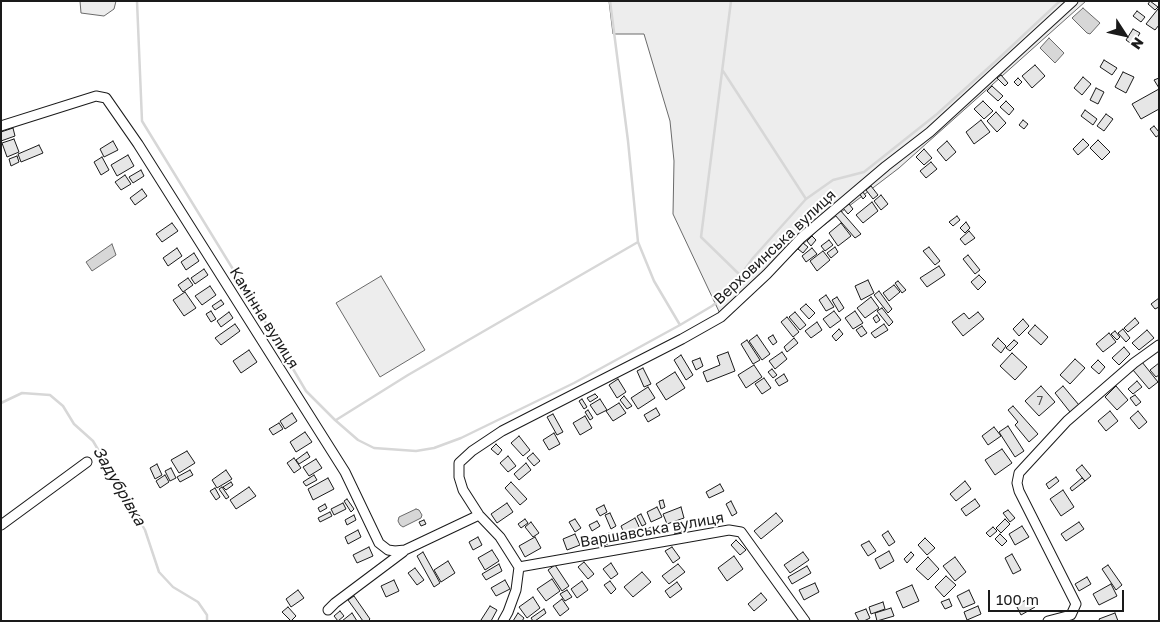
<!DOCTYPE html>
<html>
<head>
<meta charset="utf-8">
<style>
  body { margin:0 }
  #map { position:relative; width:1160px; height:622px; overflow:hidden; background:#fff; font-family:"Golos Text",sans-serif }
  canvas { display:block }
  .frame { position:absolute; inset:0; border:2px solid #1a1a1a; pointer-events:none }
  .north { position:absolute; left:1100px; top:10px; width:50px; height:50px; -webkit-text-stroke:4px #fff; paint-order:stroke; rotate:125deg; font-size:14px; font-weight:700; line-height:20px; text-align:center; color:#1a1a1a }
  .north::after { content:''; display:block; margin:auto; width:18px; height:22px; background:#1a1a1a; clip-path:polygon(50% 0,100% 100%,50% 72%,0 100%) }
  .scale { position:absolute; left:988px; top:590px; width:136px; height:22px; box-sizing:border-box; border:2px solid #1a1a1a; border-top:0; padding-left:6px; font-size:15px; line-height:18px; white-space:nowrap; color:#1a1a1a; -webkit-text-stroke:4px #fff; paint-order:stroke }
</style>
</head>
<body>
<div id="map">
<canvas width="1160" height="622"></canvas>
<div class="frame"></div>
<div class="north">N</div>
<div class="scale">100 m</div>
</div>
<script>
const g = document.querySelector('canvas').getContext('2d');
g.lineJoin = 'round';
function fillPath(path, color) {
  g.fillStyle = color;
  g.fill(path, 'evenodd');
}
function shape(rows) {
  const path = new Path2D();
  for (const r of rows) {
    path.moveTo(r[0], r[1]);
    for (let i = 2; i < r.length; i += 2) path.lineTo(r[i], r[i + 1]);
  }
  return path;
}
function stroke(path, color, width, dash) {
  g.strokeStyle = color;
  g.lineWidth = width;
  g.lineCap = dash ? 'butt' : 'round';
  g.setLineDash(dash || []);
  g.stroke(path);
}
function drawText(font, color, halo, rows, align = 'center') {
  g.font = font + ' "Golos Text",sans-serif';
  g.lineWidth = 4;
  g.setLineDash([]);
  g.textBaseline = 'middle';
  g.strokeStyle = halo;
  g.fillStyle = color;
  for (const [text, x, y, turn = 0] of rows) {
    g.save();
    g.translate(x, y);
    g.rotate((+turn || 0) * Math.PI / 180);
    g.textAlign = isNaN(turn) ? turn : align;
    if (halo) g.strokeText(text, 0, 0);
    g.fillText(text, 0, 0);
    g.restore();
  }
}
const built = shape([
  [80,1,116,1,114,9,104,16,81,13,80,1],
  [609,1,1086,1,899,168,819,229,723,320,673,214,674,161,670,121,644,34,613,34,609,1],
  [381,276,425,350,380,377,336,303,381,276]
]);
fillPath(built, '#ededed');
stroke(built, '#6a6a6a', 1);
const water = shape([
  [1083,8,1100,23,1090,34,1087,33,1072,18,1083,8],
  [1049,38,1064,53,1055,63,1040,48,1049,38],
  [112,244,116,255,92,271,86,262,112,244],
  [416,509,419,510,422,515,421,518,403,527,400,525,398,521,399,517,416,509]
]);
fillPath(water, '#d7d7d7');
stroke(water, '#6a6a6a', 1);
stroke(shape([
  [137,1,142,121,266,323,306,391,335,420,358,440,374,448,416,451,434,448,461,438,574,383,680,325,712,306,727,294,753,258,806,199,723,71],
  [610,1,628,141,638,242,654,281,680,325],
  [731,1,701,237,741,276],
  [806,199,833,180,864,172,937,114,996,61,1060,1],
  [1,403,22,393,50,395,63,406,74,424,93,441,130,504,145,530,159,572,173,587,198,602,207,615,207,621],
  [336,420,408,375,638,242]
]), '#d7d7d7', 2.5);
const building = shape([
  [1150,1,1158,7,1155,10,1148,4,1150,1],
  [1158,9,1159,9,1159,25,1155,30,1146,24,1158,9],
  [1137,11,1145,17,1141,22,1133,16,1137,11],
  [1133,29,1140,33,1133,45,1126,40,1133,29],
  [1104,60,1117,68,1112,75,1100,67,1104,60],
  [1035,65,1045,76,1032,88,1022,76,1035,65],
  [1123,72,1134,77,1126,93,1115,87,1123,72],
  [1001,75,1008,83,1005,86,997,78,1001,75],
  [1083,77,1091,84,1082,95,1074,88,1083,77],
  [1018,78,1022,82,1018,86,1014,82,1018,78],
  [1159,78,1159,88,1154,80,1159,78],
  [992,86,1003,96,998,101,987,91,992,86],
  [1096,88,1104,92,1098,104,1090,100,1096,88],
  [1159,89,1159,109,1141,119,1132,104,1159,89],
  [983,101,993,111,984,119,974,109,983,101],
  [1006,101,1014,109,1009,115,1000,107,1006,101],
  [1085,110,1097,119,1093,125,1081,116,1085,110],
  [996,112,1006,123,997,132,987,121,996,112],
  [1106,114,1113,119,1104,131,1097,126,1106,114],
  [981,120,990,132,974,144,966,132,981,120],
  [1023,120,1028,124,1024,129,1019,125,1023,120],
  [1154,126,1159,132,1159,135,1156,137,1150,129,1154,126],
  [13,128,15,136,1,141,1,132,13,128],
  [14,139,19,152,7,157,2,143,14,139],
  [1083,139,1089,145,1078,155,1073,149,1083,139],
  [1098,140,1110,152,1102,160,1090,148,1098,140],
  [113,141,118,150,104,157,100,149,113,141],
  [947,141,956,152,946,161,937,150,947,141],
  [39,145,43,153,21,162,18,154,39,145],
  [924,149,932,158,924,165,916,157,924,149],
  [128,155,134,166,117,176,111,165,128,155],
  [17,156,19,162,11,166,9,159,17,156],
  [102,157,109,170,101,175,94,162,102,157],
  [931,162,937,169,926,178,920,171,931,162],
  [141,170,144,176,133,183,129,177,141,170],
  [125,175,131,184,121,190,115,182,125,175],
  [871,186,878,195,873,199,866,190,871,186],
  [142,189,147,196,135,205,130,198,142,189],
  [862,191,866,196,863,199,859,193,862,191],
  [881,195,888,204,881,210,874,201,881,195],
  [872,202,878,211,863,223,856,215,872,202],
  [849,204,853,209,848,214,843,208,849,204],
  [840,210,861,234,855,238,835,215,840,210],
  [957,216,960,220,953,226,949,222,957,216],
  [966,222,970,228,965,233,960,228,966,222],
  [172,223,178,231,162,242,156,234,172,223],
  [841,223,851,236,838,246,829,233,841,223],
  [969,231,975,238,965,245,960,239,969,231],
  [812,236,816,240,811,246,807,241,812,236],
  [829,240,833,245,825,251,821,246,829,240],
  [803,243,808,247,803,253,798,249,803,243],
  [835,247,838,252,831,258,827,253,835,247],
  [929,247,940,261,935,265,923,251,929,247],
  [177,248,182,256,168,266,163,258,177,248],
  [812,248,817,254,806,262,802,256,812,248],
  [823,251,830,260,817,271,810,261,823,251],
  [194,253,199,261,186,270,181,262,194,253],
  [968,255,980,270,975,274,963,259,968,255],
  [939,266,945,275,927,287,920,278,939,266],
  [204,269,208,275,195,284,191,278,204,269],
  [979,275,986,282,978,290,971,282,979,275],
  [188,278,193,285,183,292,178,285,188,278],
  [868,280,874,293,861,300,855,286,868,280],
  [898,281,906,290,902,293,895,283,898,281],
  [894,285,900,292,889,301,883,293,894,285],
  [210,286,216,295,202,305,195,296,210,286],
  [879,291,892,309,888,313,874,295,879,291],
  [185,292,196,308,184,316,173,300,185,292],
  [826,295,834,307,826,311,819,300,826,295],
  [837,297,844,308,839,312,832,300,837,297],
  [871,297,879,308,865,318,857,308,871,297],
  [1159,298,1159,307,1155,309,1151,304,1159,298],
  [221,300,224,304,215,310,212,306,221,300],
  [806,304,815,313,809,319,800,309,806,304],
  [882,308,893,322,889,326,877,311,882,308],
  [211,311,216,319,211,322,206,314,211,311],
  [834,311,841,320,830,328,823,319,834,311],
  [855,311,863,323,853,329,845,318,855,311],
  [229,312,233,318,221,327,217,321,229,312],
  [795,312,806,325,800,330,789,317,795,312],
  [978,312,984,319,963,336,952,322,964,313,969,319,978,312],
  [877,315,880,320,876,323,873,318,877,315],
  [787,317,799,332,793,337,781,322,787,317],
  [1135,318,1139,323,1128,332,1124,328,1135,318],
  [1023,319,1029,326,1019,336,1013,329,1023,319],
  [817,322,822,330,811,338,805,331,817,322],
  [235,324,240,331,221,345,215,338,235,324],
  [884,324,888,330,875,338,871,333,884,324],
  [1035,325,1048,337,1041,345,1028,333,1035,325],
  [862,326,867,333,861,337,856,330,862,326],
  [839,329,843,334,836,341,832,336,839,329],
  [1123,329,1130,338,1126,342,1118,333,1123,329],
  [1147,330,1154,338,1139,350,1132,343,1147,330],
  [1115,331,1120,337,1117,340,1111,334,1115,331],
  [1109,333,1116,342,1103,352,1096,344,1109,333],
  [757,335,770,354,762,360,749,341,757,335],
  [773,335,777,342,773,345,768,338,773,335],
  [794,338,798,343,787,352,784,347,794,338],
  [998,338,1006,346,1001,353,992,345,998,338],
  [747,340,760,360,753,364,741,344,747,340],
  [1014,340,1018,343,1010,351,1006,348,1014,340],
  [1124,347,1130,354,1119,365,1112,358,1124,347],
  [249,350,257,362,241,373,233,361,249,350],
  [728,352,735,371,707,382,703,372,720,365,717,356,728,352],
  [782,352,787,359,775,369,769,361,782,352],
  [1012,353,1027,367,1015,380,1000,366,1012,353],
  [681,355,693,375,686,380,674,360,681,355],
  [700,358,703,366,696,370,692,361,700,358],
  [1075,359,1085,368,1070,384,1060,375,1075,359],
  [1098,360,1105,367,1099,374,1091,367,1098,360],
  [1142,362,1158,382,1149,389,1133,370,1142,362],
  [1159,363,1159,375,1156,377,1150,370,1159,363],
  [754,365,762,377,746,388,738,375,754,365],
  [643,368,651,384,644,387,637,371,643,368],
  [772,369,777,375,773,378,768,372,772,369],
  [675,372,685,388,666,400,656,384,675,372],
  [784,374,788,381,779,386,775,380,784,374],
  [764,378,771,388,762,394,755,384,764,378],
  [618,379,626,392,617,398,609,385,618,379],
  [1137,381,1142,387,1133,394,1128,389,1137,381],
  [1041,386,1055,402,1039,416,1025,401,1041,386],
  [1063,386,1079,405,1070,412,1055,393,1063,386],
  [1116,386,1128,400,1117,410,1105,397,1116,386],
  [648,387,655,398,638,409,631,398,648,387],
  [595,394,598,397,590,402,587,398,595,394],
  [1135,395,1141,402,1136,406,1130,398,1135,395],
  [624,396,632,406,627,409,620,400,624,396],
  [582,399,587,407,584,409,579,401,582,399],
  [600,399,607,410,597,415,590,405,600,399],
  [619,403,626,413,613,421,606,411,619,403],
  [1013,406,1038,434,1029,442,1015,425,1018,422,1008,410,1013,406],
  [656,408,660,415,648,422,644,415,656,408],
  [588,410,593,418,590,420,585,412,588,410],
  [1110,411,1118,421,1106,431,1098,421,1110,411],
  [1138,411,1147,422,1139,429,1130,418,1138,411],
  [292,413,297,421,285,429,280,421,292,413],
  [553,414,563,432,557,435,547,417,553,414],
  [585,416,592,428,580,435,573,423,585,416],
  [279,423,283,429,273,435,269,429,279,423],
  [1008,426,1024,451,1015,457,999,432,1008,426],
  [994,427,1001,436,988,445,982,436,994,427],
  [305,432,312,442,296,452,290,442,305,432],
  [554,433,560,444,549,450,543,440,554,433],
  [519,436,530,450,523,456,511,443,519,436],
  [496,444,502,450,498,455,491,449,496,444],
  [1002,449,1012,463,995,475,985,460,1002,449],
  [187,451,195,463,179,473,171,460,187,451],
  [307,452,310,457,299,464,296,460,307,452],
  [533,453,540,461,534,466,527,458,533,453],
  [508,456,516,466,508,472,500,463,508,456],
  [294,458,301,468,294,473,287,463,294,458],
  [316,459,322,468,309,476,303,467,316,459],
  [526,463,531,470,519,480,514,474,526,463],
  [157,464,162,475,155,479,150,468,157,464],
  [1082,465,1091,476,1085,481,1076,470,1082,465],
  [171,468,176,478,170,481,165,471,171,468],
  [190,470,193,475,180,482,177,477,190,470],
  [226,470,232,479,217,488,212,480,226,470],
  [165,475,169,482,160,488,156,481,165,475],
  [314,475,317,480,306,486,303,482,314,475],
  [1056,477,1059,481,1049,489,1046,484,1056,477],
  [328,478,334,489,313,500,308,489,328,478],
  [1082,478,1085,481,1072,491,1070,488,1082,478],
  [965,481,971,489,956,501,950,494,965,481],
  [231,482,233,485,226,490,223,487,231,482],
  [511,482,527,499,520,505,505,488,511,482],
  [720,484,724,491,709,498,706,492,720,484],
  [222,487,229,497,226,499,219,489,222,487],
  [249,487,256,496,236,509,230,500,249,487],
  [215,488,220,497,216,500,210,491,215,488],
  [1063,490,1074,507,1061,516,1050,499,1063,490],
  [347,499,354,509,351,512,344,501,347,499],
  [975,499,980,506,966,516,961,509,975,499],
  [663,500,665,507,661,509,659,501,663,500],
  [731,501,737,513,732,516,726,504,731,501],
  [343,503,346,509,334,515,331,509,343,503],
  [507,503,513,512,497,523,491,514,507,503],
  [325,504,327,508,320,512,318,508,325,504],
  [604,505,607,512,600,516,596,509,604,505],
  [657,507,662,517,651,522,647,512,657,507],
  [681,507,684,518,667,524,663,514,681,507],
  [1008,510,1015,518,1010,522,1003,513,1008,510],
  [330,512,332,516,320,522,318,518,330,512],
  [610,513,616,526,611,529,605,515,610,513],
  [776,513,783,521,761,539,754,531,776,513],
  [641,514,646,524,642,526,637,516,641,514],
  [354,515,356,520,347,525,345,520,354,515],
  [635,518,641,531,626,538,621,526,635,518],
  [525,519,528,523,521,528,518,524,525,519],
  [575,519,581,528,575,532,569,522,575,519],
  [1005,519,1010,524,1001,533,996,528,1005,519],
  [424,520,426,524,421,526,419,522,424,520],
  [597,521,600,526,592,531,589,525,597,521],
  [531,522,539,533,533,537,525,527,531,522],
  [1079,522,1084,529,1066,541,1061,534,1079,522],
  [653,526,655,530,645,537,642,532,653,526],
  [1022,526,1029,537,1015,545,1009,534,1022,526],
  [680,527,682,532,675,534,674,529,680,527],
  [993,527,997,531,990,537,986,533,993,527],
  [358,530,361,537,348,544,345,537,358,530],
  [888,531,895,542,889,546,882,535,888,531],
  [609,533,613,541,600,548,596,539,609,533],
  [575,534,580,545,567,550,563,539,575,534],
  [1000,534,1007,541,1002,546,995,539,1000,534],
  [478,537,482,545,473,550,469,542,478,537],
  [535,537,541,548,525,557,519,546,535,537],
  [925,538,935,548,927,555,918,545,925,538],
  [736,540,746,550,740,555,731,545,736,540],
  [869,541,876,551,868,556,861,545,869,541],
  [369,547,373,556,357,563,353,555,369,547],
  [672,547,680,558,673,563,665,551,672,547],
  [492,550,499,561,485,570,478,558,492,550],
  [889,551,894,561,880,569,875,559,889,551],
  [423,552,440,583,434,587,417,556,423,552],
  [803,552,809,560,790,573,784,565,803,552],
  [911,552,914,555,907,563,904,559,911,552],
  [1012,554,1021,570,1013,574,1005,558,1012,554],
  [734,556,743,569,727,581,718,568,734,556],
  [928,557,939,569,928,580,916,569,928,557],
  [955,557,966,572,955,581,943,566,955,557],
  [448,561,455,573,441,582,434,570,448,561],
  [584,562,594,574,588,579,578,567,584,562],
  [611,563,618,574,611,579,603,569,611,563],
  [499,564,502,571,486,580,482,574,499,564],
  [678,564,685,572,669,584,662,576,678,564],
  [555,565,569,586,562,591,548,570,555,565],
  [1108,565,1122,585,1116,590,1102,569,1108,565],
  [807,566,811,573,792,584,788,577,807,566],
  [415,568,424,580,417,585,408,573,415,568],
  [642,572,651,582,633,597,624,587,642,572],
  [946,576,956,585,944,597,935,587,946,576],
  [1087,577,1091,584,1079,591,1075,584,1087,577],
  [552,579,560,591,546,601,537,589,552,579],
  [394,580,399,591,386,597,381,586,394,580],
  [505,580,510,589,496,596,491,588,505,580],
  [582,581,588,590,577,598,571,589,582,581],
  [610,581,616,589,611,594,604,585,610,581],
  [677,582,682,589,670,598,665,591,677,582],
  [815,583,819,592,804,600,799,590,815,583],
  [1111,584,1117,596,1099,605,1093,594,1111,584],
  [912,585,919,601,903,608,896,592,912,585],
  [298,590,304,598,291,607,286,599,298,590],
  [567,590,572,597,565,601,560,594,567,590],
  [969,590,975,603,963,608,957,596,969,590],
  [761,593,767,600,754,611,748,604,761,593],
  [354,596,370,619,368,621,363,621,348,600,354,596],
  [533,597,540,608,527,618,519,607,533,597],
  [1030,598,1035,607,1021,615,1016,605,1030,598],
  [562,599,569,609,560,616,553,606,562,599],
  [949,599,952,606,945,609,941,602,949,599],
  [883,602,885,609,871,614,869,607,883,602],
  [490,606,497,610,491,621,483,621,481,620,490,606],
  [978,606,981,614,967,620,964,612,978,606],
  [288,607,296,616,291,621,282,612,288,607],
  [891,608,894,616,877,621,875,613,891,608],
  [544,609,546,613,535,621,533,621,531,618,544,609],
  [866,609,870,618,864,621,859,621,855,613,866,609],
  [340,611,344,616,338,621,334,616,340,611],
  [352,613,357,621,342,621,352,613],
  [518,613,524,618,522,621,513,621,518,613],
  [1115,613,1118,621,1100,621,1099,619,1115,613]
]);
fillPath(building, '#e6e6e6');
stroke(building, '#1a1a1a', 1);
const street = shape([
  [1,126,96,96,106,98,138,144,345,472,379,543,388,550,395,551,405,550,479,515],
  [1,525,87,462],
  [519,567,729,530,741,532,805,621],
  [328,610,335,603,403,552],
  [503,621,508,612,516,590,519,567,500,537,479,515,463,490,459,477,459,463,472,451,502,431,682,339,721,317,767,274,801,238,886,166,930,132,1073,1],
  [1048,621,1071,615,1076,604,1019,491,1017,483,1019,473,1067,421,1134,363,1159,345]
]);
stroke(street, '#1a1a1a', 11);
stroke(street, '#fff', 9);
drawText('12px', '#4d4d4d', null, [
  ["7",1040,401]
]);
drawText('15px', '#1a1a1a', '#fff', [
  ["Верховинська вулиця",775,247,-43],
  ["Камінна вулиця",264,318,58],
  ["Варшавська вулиця",652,530,-10]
]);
drawText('italic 16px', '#1a1a1a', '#fff', [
  ["Задубрівка",119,486,60]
]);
</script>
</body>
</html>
